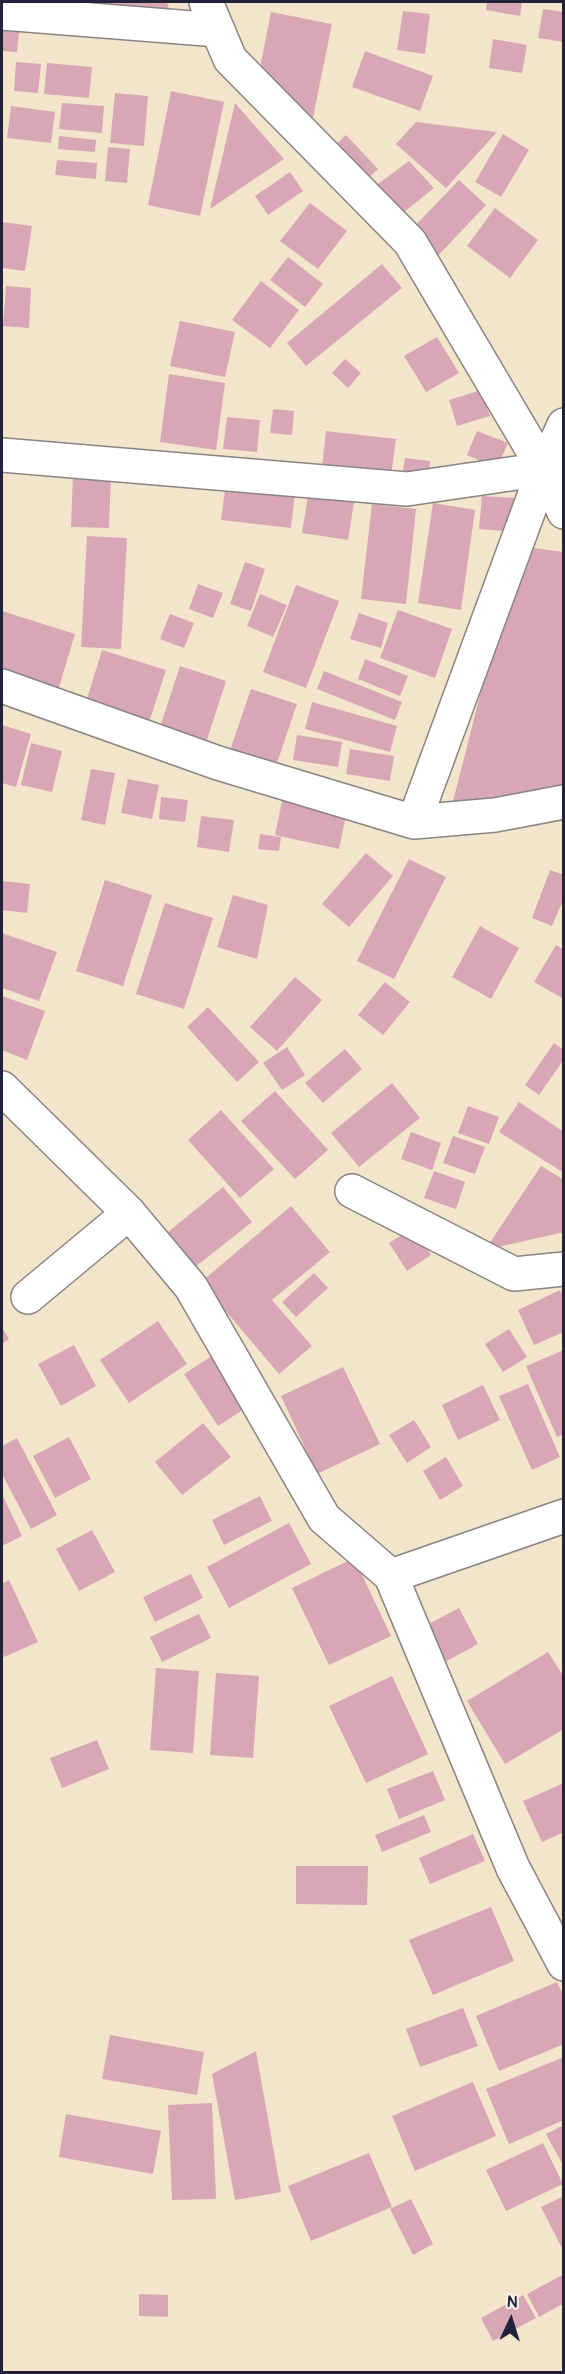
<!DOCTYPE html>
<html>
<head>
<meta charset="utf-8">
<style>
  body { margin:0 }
  #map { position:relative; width:565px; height:2374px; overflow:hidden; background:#f3e5cb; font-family:Pangolin,sans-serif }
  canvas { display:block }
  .frame { position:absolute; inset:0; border:3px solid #22223b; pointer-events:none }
  .north { position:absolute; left:481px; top:2290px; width:60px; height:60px; -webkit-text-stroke:4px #fbf7ec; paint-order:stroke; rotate:4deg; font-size:16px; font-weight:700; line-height:24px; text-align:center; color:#22223b }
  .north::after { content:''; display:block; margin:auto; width:21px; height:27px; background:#22223b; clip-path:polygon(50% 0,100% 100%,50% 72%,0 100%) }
</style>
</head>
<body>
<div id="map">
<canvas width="565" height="2374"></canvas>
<div class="frame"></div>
<div class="north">N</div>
</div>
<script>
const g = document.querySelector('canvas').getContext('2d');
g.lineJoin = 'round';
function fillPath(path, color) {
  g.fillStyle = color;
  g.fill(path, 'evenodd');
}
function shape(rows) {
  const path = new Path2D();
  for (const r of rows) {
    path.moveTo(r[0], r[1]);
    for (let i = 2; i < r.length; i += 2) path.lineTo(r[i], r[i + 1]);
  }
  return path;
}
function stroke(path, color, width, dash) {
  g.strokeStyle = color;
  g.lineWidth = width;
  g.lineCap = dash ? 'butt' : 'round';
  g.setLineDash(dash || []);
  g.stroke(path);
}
fillPath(shape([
  [52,2,167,2,169,9,52,3],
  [487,2,522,2,520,16,486,10],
  [543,9,564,12,564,42,538,38],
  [403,11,430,14,425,54,397,50],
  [271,12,332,24,311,127,257,83],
  [2,30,19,31,17,52,2,51],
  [493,39,527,45,522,73,489,68],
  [365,51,433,76,420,111,352,87],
  [16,62,41,64,38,93,14,91],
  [47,63,92,67,89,98,44,94],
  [171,91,224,102,200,216,148,205],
  [115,93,148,96,144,146,110,143],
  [62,103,104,106,102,133,59,129],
  [235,103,284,159,210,209],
  [11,106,55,112,51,143,7,138],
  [416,122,497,132,446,188,396,144],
  [503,134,529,150,501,197,475,182],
  [346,135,378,169,361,185,329,151],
  [59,136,96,140,95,152,58,149],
  [108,147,130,149,127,183,105,181],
  [57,160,97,163,96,179,55,175],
  [409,161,434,188,394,220,371,189],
  [290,172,303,191,268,215,255,196],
  [459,180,486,205,433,261,406,235],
  [310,203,347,231,318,269,280,241],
  [495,208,538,240,510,278,467,246],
  [2,222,32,226,25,271,2,268],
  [288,257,323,284,305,307,270,280],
  [382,264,402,288,306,366,287,343],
  [261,281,299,310,270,348,232,320],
  [6,286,31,288,29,328,3,326],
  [180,321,235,332,225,377,170,366],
  [437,337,459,373,426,392,404,356],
  [345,359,361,373,348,388,332,373],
  [169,374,225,383,216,450,160,442],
  [481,390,490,416,457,426,449,400],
  [273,409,294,411,292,435,270,433],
  [227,417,260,420,257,452,223,449],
  [326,431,396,439,391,476,322,467],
  [477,431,508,443,497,468,467,455],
  [405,458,430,461,429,473,403,471],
  [73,473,111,474,109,528,71,527],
  [226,483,295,492,291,528,221,520],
  [309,489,355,496,348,540,302,533],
  [482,496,518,498,515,532,479,529],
  [433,503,475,510,461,610,418,603],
  [372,504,416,509,406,604,361,599],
  [87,536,127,538,121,649,81,647],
  [518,546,564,552,564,787,450,813],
  [245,562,265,569,251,611,230,604],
  [198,584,223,593,213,618,189,609],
  [296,585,339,601,306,688,263,672],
  [260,594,287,605,273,637,247,626],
  [398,610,452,629,435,678,380,658],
  [2,611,75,634,56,697,2,681],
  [359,613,388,623,381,648,350,639],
  [170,614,194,623,184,648,160,639],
  [102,650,166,670,146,732,83,712],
  [365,659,408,676,400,696,358,679],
  [180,666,226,681,203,752,157,736],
  [324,671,402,702,395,720,317,689],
  [251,689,297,704,273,775,227,759],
  [312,702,397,726,390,752,305,729],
  [2,725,31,734,16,787,2,783],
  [297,735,342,742,338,767,293,760],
  [31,743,62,751,52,792,21,785],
  [350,749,394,756,390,781,346,774],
  [91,769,115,773,105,825,81,820],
  [128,779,159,785,152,819,121,813],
  [284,792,348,806,339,849,275,835],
  [161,797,188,800,185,822,159,819],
  [201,816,234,820,229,852,197,847],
  [260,834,281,837,279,851,258,849],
  [366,853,393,876,349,927,322,904],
  [409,859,446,877,394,979,357,961],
  [550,870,564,875,564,898,552,926,532,918],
  [105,880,152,895,123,986,76,971],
  [2,881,30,884,27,913,2,910],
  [233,895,268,905,257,959,217,947],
  [165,903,213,918,184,1009,136,994],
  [480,926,519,948,491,999,452,977],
  [2,933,57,952,39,1001,2,988],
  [556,945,564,950,564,999,534,982],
  [295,977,322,1000,277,1051,250,1027],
  [385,982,410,1002,383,1035,358,1015],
  [2,996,45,1011,27,1060,2,1050],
  [208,1007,259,1062,237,1082,187,1027],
  [554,1043,564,1050,564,1059,539,1095,525,1085],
  [287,1047,305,1075,282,1090,263,1063],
  [345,1049,362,1069,323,1103,305,1083],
  [392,1083,420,1118,359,1167,331,1133],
  [275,1091,328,1150,295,1179,241,1121],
  [519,1102,564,1132,564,1173,499,1132],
  [468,1106,499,1117,489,1144,458,1133],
  [221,1110,274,1169,240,1198,188,1140],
  [411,1132,441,1143,432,1170,401,1159],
  [453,1136,485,1147,475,1174,443,1163],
  [541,1166,564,1180,564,1232,485,1250],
  [434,1171,465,1182,456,1209,424,1198],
  [223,1187,252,1222,190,1271,162,1237],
  [291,1206,330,1252,272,1300,312,1346,279,1374,201,1282],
  [413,1228,431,1255,407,1271,389,1243],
  [314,1273,328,1288,296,1317,282,1302],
  [560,1290,564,1298,564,1332,534,1345,518,1310],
  [158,1321,187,1364,129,1403,100,1360],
  [2,1328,9,1339,2,1344],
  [509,1329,527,1357,503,1372,485,1344],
  [74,1345,96,1386,61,1406,38,1364],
  [564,1350,564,1434,557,1437,526,1366],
  [218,1352,252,1404,218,1426,184,1374],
  [343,1367,380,1444,317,1474,281,1396],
  [528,1384,560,1457,532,1470,499,1396],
  [483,1385,500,1420,458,1440,442,1405],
  [414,1420,431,1447,407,1463,389,1435],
  [203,1423,231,1457,182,1495,155,1462],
  [69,1437,91,1479,55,1498,33,1456],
  [17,1438,57,1515,31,1529,2,1474,2,1446],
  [446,1457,463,1486,440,1500,423,1471],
  [2,1494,22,1536,2,1546],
  [260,1496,272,1521,224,1545,212,1520],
  [289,1523,311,1564,229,1608,207,1567],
  [92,1530,115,1572,79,1591,56,1549],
  [354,1558,391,1636,329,1665,292,1588],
  [191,1574,203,1598,155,1622,143,1597],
  [9,1580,38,1642,4,1657,2,1651,2,1584],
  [459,1608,478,1644,445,1662,425,1626],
  [199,1614,211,1638,162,1662,150,1637],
  [548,1652,564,1677,564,1729,505,1764,467,1701],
  [156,1668,199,1671,193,1753,150,1750],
  [216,1673,259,1676,253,1758,210,1755],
  [392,1676,428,1754,366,1783,329,1706],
  [97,1740,109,1769,62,1788,50,1758],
  [433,1771,445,1800,399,1819,387,1789],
  [564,1783,564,1832,542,1842,523,1801],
  [424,1815,431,1832,382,1852,375,1835],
  [473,1834,485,1861,430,1884,419,1858],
  [296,1866,368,1866,367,1905,296,1904],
  [491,1907,514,1961,433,1995,409,1940],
  [557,1982,564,1997,564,2044,499,2071,476,2016],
  [463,2008,478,2046,420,2067,406,2029],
  [110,2035,204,2052,197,2095,102,2079],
  [256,2051,281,2192,235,2200,212,2074],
  [564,2057,564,2120,509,2144,486,2089],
  [473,2082,496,2136,415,2171,392,2116],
  [212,2103,216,2199,172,2200,168,2105],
  [66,2114,161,2131,153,2174,59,2157],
  [564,2125,564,2167,546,2134],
  [543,2143,563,2184,506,2211,486,2170],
  [369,2153,392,2207,311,2241,288,2186],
  [564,2196,564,2252,541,2207],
  [411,2199,433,2244,413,2255,390,2209],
  [564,2274,564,2303,539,2317,527,2294],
  [139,2294,168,2295,168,2317,139,2316],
  [523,2295,536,2318,493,2341,481,2318]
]), '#d8a7b6');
const minor = shape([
  [206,2,230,59,410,242,544,469,564,512],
  [2,13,218,30],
  [2,455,407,489,544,469,559,479],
  [2,686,218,763,414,822,495,815,564,802],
  [414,822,544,469,564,425],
  [2,1088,129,1213,191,1287,324,1518,391,1576,513,1868,564,1964],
  [352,1191,514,1274,564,1269],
  [28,1297,129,1213],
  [391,1576,564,1516]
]);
stroke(minor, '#8a8483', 36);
stroke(minor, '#fff', 33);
</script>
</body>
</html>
